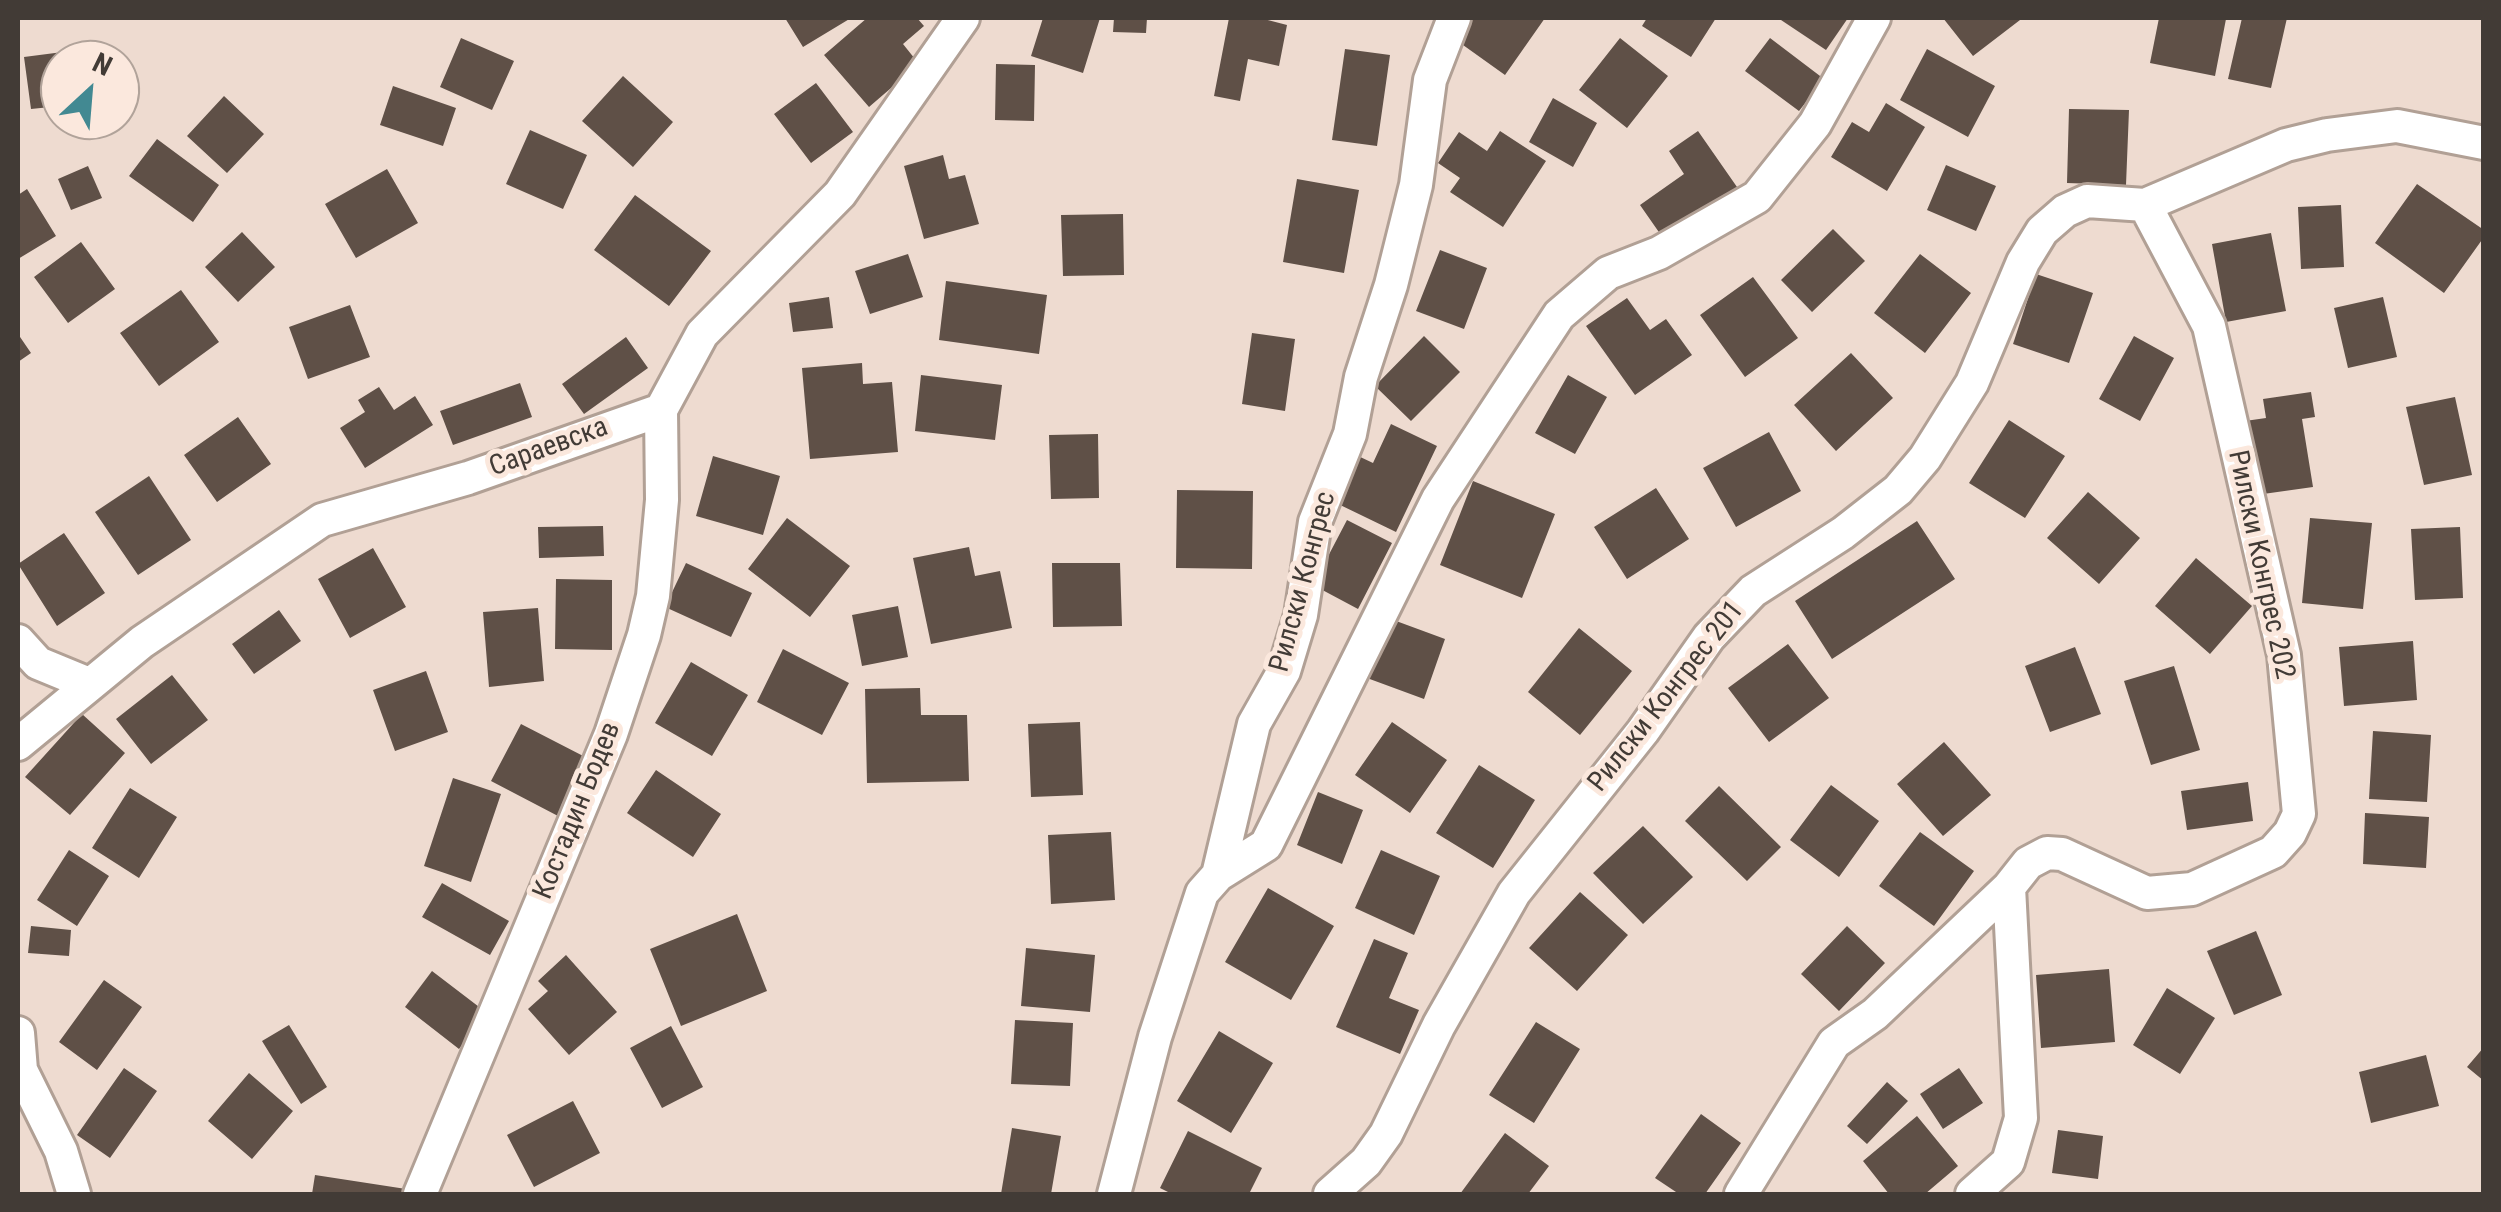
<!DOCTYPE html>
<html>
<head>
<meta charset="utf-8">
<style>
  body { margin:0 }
  #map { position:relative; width:2501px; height:1212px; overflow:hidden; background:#eedbd0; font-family:"Roboto Condensed",sans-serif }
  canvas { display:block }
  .frame { position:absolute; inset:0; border:20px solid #423b36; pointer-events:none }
  .north { position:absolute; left:40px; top:40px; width:100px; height:100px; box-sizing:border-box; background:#fbe8dd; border:2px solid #b1a39a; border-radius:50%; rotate:26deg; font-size:28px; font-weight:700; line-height:40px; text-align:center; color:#423b36 }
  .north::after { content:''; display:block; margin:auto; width:35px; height:45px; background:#428992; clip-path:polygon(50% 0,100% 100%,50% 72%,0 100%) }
</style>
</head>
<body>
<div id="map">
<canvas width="2501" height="1212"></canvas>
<div class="frame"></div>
<div class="north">N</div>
</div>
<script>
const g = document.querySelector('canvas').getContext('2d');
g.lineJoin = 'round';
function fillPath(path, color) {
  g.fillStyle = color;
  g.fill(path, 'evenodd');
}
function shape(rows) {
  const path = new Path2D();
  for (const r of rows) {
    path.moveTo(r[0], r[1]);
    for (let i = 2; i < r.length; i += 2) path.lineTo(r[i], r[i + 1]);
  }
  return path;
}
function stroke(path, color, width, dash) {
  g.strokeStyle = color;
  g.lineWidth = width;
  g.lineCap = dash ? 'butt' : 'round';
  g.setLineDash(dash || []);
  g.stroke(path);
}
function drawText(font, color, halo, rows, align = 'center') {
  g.font = font + ' "Roboto Condensed",sans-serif';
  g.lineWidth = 10;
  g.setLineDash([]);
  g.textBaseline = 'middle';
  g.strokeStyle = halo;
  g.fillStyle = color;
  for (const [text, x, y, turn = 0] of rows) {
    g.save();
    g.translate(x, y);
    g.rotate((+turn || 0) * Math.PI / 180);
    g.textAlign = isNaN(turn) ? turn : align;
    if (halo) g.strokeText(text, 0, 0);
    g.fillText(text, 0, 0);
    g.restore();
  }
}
fillPath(shape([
  [785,18,851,18,803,47],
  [867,18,917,18,924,26,903,44,919,64,869,107,824,55],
  [1043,18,1100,18,1083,73,1031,56],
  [1114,18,1147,18,1146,33,1113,32],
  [1229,18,1260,18,1287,25,1279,66,1248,59,1240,101,1214,96],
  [1472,18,1545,18,1505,75,1456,40],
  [1647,18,1716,18,1691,57,1642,26],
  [1778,18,1848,18,1826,50],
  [1943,18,2018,18,2020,20,1973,56],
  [2159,18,2226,19,2215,76,2150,63],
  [2242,18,2287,18,2271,88,2228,79],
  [461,38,514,61,492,110,440,87],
  [1620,38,1668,76,1627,128,1579,90],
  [1770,38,1824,79,1799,111,1745,71],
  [86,49,87,60,60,60,60,106,31,109,24,57],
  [1345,49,1390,55,1377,146,1332,140],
  [1927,49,1995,86,1968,137,1900,100],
  [996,64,1035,65,1034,121,995,120],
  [623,76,673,122,633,167,582,121],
  [816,83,853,132,811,163,774,114],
  [393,86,456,108,443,146,380,125],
  [224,96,264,134,227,173,187,136],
  [1553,98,1597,123,1573,167,1529,142],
  [1886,103,1925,127,1887,191,1831,157,1852,122,1869,132],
  [2069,109,2129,110,2126,185,2067,183],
  [530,130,587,155,563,209,506,184],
  [1500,131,1546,161,1503,227,1450,192,1460,178,1438,163,1459,132,1487,151],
  [1698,131,1737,187,1663,238,1640,205,1684,174,1669,151],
  [157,139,219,185,193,222,129,176],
  [943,155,949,179,965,175,979,224,924,239,904,166],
  [1946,165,1996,186,1976,231,1927,210],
  [88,166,102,198,71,210,58,179],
  [387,169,418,223,356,258,325,204],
  [1297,179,1359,190,1344,273,1283,262],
  [2417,184,2484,230,2484,237,2444,293,2375,243],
  [27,189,56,236,18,259,18,195],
  [635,195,711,251,669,306,594,250],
  [2341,205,2344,267,2301,269,2298,207],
  [1123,214,1124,275,1063,276,1061,215],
  [1833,229,1865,261,1812,312,1781,280],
  [242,232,275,267,238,302,205,267],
  [2271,233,2286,311,2226,322,2212,244],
  [81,242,115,289,68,323,34,277],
  [1440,250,1487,268,1464,329,1416,311],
  [908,254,923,297,870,314,855,271],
  [1920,254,1971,293,1925,353,1874,313],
  [2036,274,2093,293,2069,363,2013,344],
  [1753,277,1798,338,1745,377,1700,315],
  [946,281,1047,295,1039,354,939,340],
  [181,290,219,342,159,386,120,333],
  [829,297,833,328,793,332,789,303],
  [2383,297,2397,357,2348,368,2334,308],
  [1627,298,1650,330,1666,319,1692,355,1635,395,1586,326],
  [350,305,370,357,308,379,289,327],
  [1252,333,1295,339,1285,411,1242,404],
  [18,334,31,353,18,362],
  [1424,336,1460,372,1411,421,1375,386],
  [2134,336,2174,358,2140,421,2099,399],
  [626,337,648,368,584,414,562,384],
  [1851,353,1893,398,1836,451,1794,405],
  [862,363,863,384,892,382,898,452,810,459,802,368],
  [921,375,1002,385,995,440,915,431],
  [1568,375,1607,397,1575,454,1535,433],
  [520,383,532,417,453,445,440,411],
  [379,387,394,410,415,396,433,425,365,468,340,428,365,412,358,400],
  [2311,392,2315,417,2302,419,2313,487,2256,495,2245,421,2266,418,2263,399],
  [2455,397,2472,475,2424,485,2406,407],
  [238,417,271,464,217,502,184,455],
  [2009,420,2065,456,2025,518,1969,483],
  [1391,424,1437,446,1396,532,1334,502,1356,455,1373,463],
  [1769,432,1801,491,1736,527,1703,468],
  [1098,434,1099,498,1051,499,1049,435],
  [713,456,780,476,763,535,696,516],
  [149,476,191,540,138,575,95,512],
  [1473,481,1555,514,1522,598,1440,565],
  [1656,488,1689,539,1627,579,1594,527],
  [1177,490,1253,491,1252,569,1176,568],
  [2088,492,2140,538,2099,584,2047,538],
  [787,518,850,566,810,617,748,569],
  [2310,518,2372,523,2363,609,2302,603],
  [1347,520,1392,543,1358,609,1313,585],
  [1917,521,1955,579,1832,659,1795,601],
  [603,526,604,556,539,558,538,527],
  [2460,527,2463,598,2415,600,2411,529],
  [64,533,105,593,57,626,18,564],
  [969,547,975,576,1000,571,1012,628,931,644,913,558],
  [373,548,406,607,350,638,318,579],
  [2196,558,2252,606,2210,654,2155,606],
  [686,563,752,593,731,637,665,607],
  [1052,563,1120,563,1122,626,1053,627],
  [556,579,612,580,612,650,555,649],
  [898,606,908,657,862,666,852,615],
  [538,608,544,681,489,687,483,612],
  [279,610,301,641,254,674,232,644],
  [1388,618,1445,639,1424,699,1367,678],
  [1579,628,1632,671,1580,735,1528,692],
  [2413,641,2417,700,2344,706,2339,647],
  [1788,644,1829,698,1769,742,1728,688],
  [2075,647,2101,714,2050,732,2025,666],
  [783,649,849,683,822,735,757,702],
  [691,662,748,695,712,756,655,723],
  [2174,666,2200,750,2151,765,2124,681],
  [426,671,448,732,395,751,373,690],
  [172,675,208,720,151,764,116,719],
  [920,688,921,715,967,715,969,781,867,783,865,689],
  [82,714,125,753,70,815,25,777],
  [1080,722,1083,795,1031,797,1028,724],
  [1392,722,1447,760,1410,813,1355,775],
  [521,724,589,759,558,816,491,781],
  [2373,731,2431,735,2427,802,2369,799],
  [1944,742,1991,795,1943,836,1897,784],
  [1479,765,1535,800,1493,868,1436,833],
  [656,770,721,814,693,857,627,813],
  [453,778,501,794,471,882,424,866],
  [2248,782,2253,821,2187,830,2181,791],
  [1831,785,1879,821,1839,877,1790,840],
  [1719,786,1781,847,1747,881,1685,821],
  [130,788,177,817,139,878,92,848],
  [1318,792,1363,810,1342,864,1297,845],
  [2365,813,2429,817,2426,868,2363,864],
  [1643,826,1693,877,1643,924,1593,873],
  [1111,832,1115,900,1051,904,1048,835],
  [1920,832,1974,871,1934,926,1879,886],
  [69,850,109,876,77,926,37,900],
  [1381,850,1440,876,1414,935,1355,908],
  [442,883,509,921,490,955,422,917],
  [1268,888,1334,926,1291,1000,1225,962],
  [1580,892,1628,935,1577,991,1529,948],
  [737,914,767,991,681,1026,650,949],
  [31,926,71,930,69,956,28,953],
  [1847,926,1885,963,1839,1011,1801,974],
  [2256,931,2282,995,2234,1015,2207,951],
  [1374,939,1408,953,1389,998,1419,1010,1400,1054,1336,1027],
  [1026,948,1095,955,1090,1012,1021,1006],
  [566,955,617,1012,569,1055,528,1009,548,991,538,981],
  [2109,969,2115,1042,2041,1048,2036,975],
  [432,971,487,1013,459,1049,405,1007],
  [104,980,142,1007,97,1070,59,1042],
  [2167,988,2215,1018,2180,1074,2133,1045],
  [1015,1020,1073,1023,1070,1086,1011,1084],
  [1536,1022,1580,1049,1534,1123,1489,1095],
  [289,1025,327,1087,301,1104,262,1041],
  [671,1026,703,1087,662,1108,630,1048],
  [1219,1031,1273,1063,1231,1133,1177,1101],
  [2484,1047,2484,1081,2467,1067],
  [2426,1055,2439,1106,2371,1123,2359,1072],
  [124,1068,157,1091,110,1158,77,1135],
  [1959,1068,1983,1103,1943,1129,1920,1094],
  [249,1073,293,1111,252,1159,208,1121],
  [1887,1082,1908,1101,1867,1144,1847,1126],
  [573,1101,600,1153,534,1187,507,1135],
  [1701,1114,1741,1143,1705,1194,1679,1194,1655,1178],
  [1917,1116,1958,1166,1925,1194,1889,1194,1863,1161],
  [1012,1128,1061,1136,1051,1194,1001,1194],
  [2058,1130,2103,1136,2098,1179,2052,1173],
  [1188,1131,1262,1168,1249,1194,1172,1194,1160,1188],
  [1505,1133,1549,1166,1528,1194,1460,1194],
  [315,1175,406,1189,405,1194,312,1194]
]), '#5f5047');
const minor = shape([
  [18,641,38,663,89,684],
  [18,744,142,642,322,520,468,478,661,410,702,334,840,194,963,18],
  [1218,875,1266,845,1438,499,1559,315,1608,273,1659,253,1757,197,1815,124,1874,18],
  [18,1033,21,1070,61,1151,74,1194],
  [420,1194,611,734,644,635,653,596,662,500,661,410],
  [1114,1194,1155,1037,1202,893,1218,875,1254,724,1284,671,1301,615,1315,522,1350,434,1361,377,1391,285,1416,185,1430,80,1454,18],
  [1330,1194,1366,1162,1386,1134,1439,1025,1514,893,1643,731,1709,637,1753,591,1843,533,1898,490,1925,458,1972,383,2023,262,2042,231,2065,211,2087,201,2145,205],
  [1741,1194,1834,1043,1875,1014,2009,887,2028,863,2047,853,2062,854,2147,893,2192,889,2273,852,2290,833,2299,814,2284,655,2209,326,2145,205,2286,145,2327,135,2397,126,2484,143],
  [1972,1194,2008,1162,2021,1118,2009,887]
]);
stroke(minor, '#b1a095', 38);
stroke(minor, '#fff', 32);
drawText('28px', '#423b36', '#fbe8dd', [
  ["Сараевска",549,448,-20],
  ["Рилски Конгрес 202",2260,565,78],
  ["Рилски Конгрес",1304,582,-75],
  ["Рилски Конгрес 201",1667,697,-52],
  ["Костадин Бодев",578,811,-68]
]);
</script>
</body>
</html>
